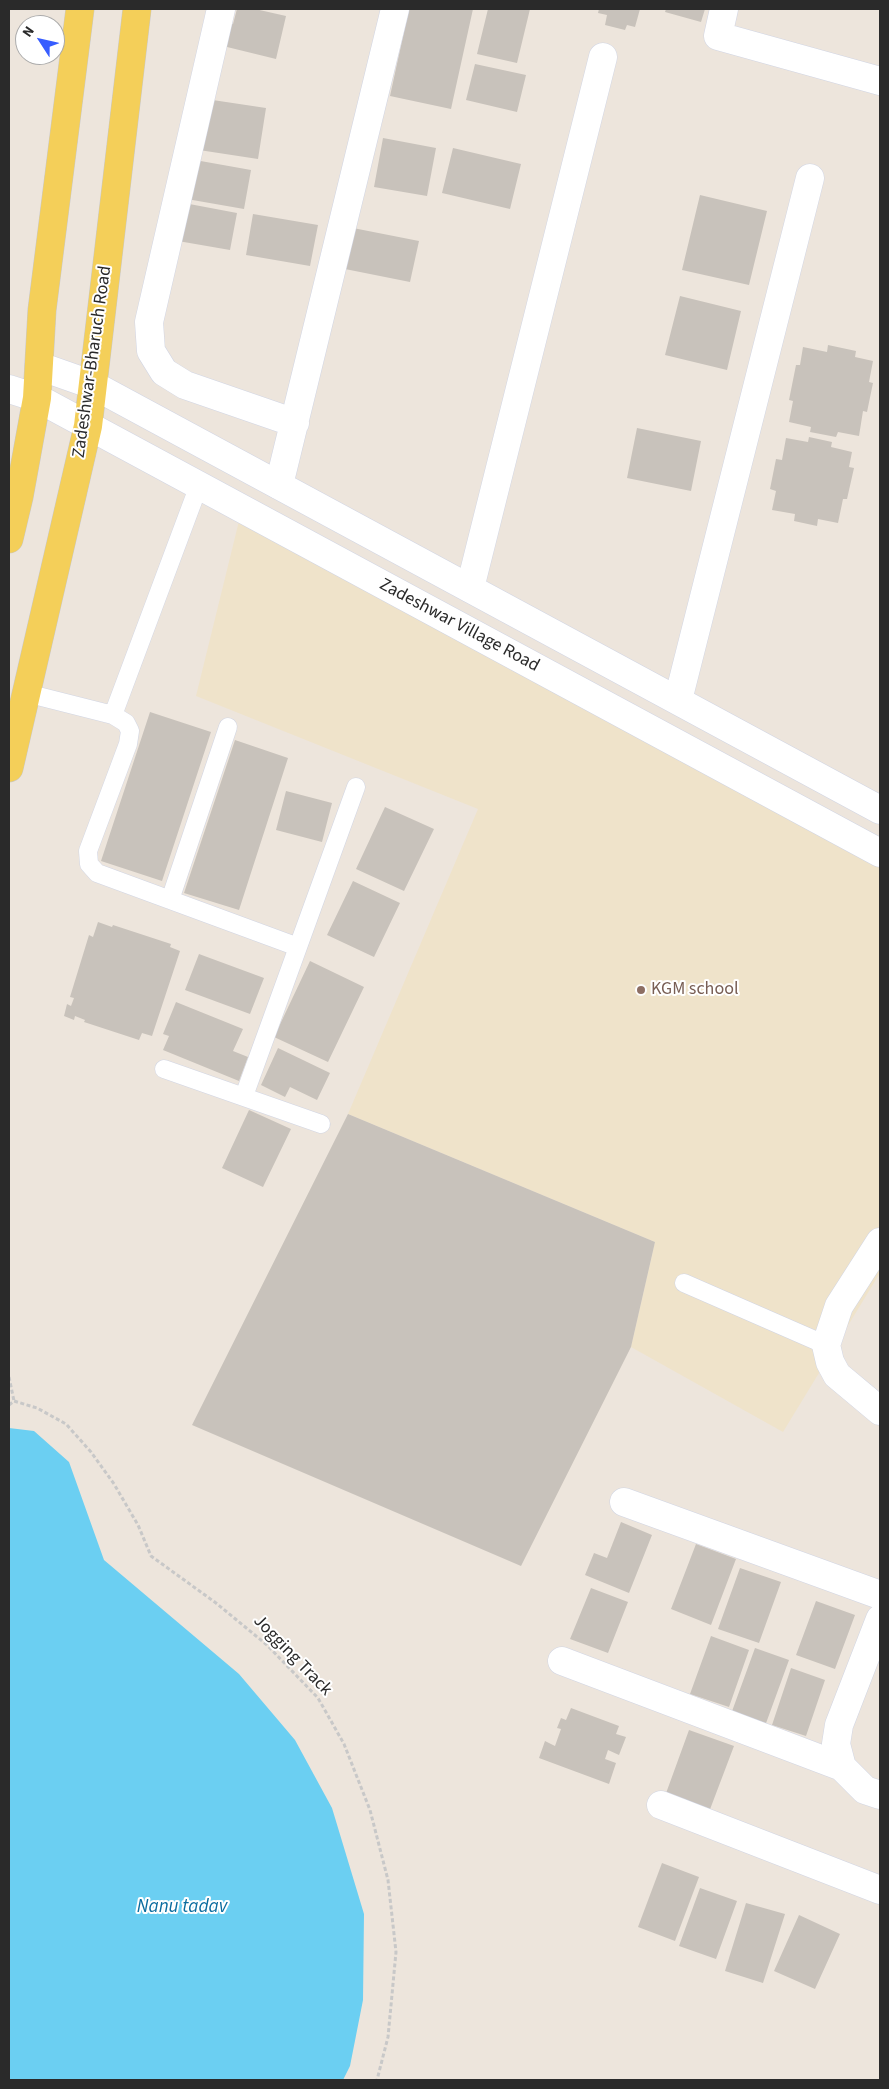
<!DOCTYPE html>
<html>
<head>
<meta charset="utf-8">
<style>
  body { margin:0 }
  #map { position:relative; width:889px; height:2089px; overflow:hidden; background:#ede5dc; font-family:"Source Sans 3",sans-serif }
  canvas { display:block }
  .frame { position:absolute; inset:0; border:10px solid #2a2a2a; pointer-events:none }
  .north { position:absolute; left:15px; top:15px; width:50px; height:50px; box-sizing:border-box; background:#fff; border:1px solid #aaa; border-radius:50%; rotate:305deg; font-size:14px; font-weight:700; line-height:20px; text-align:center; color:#2a2a2a }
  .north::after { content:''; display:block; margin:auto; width:18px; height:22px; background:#375dff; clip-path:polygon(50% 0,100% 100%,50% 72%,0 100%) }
</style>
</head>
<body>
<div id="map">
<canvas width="889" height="2089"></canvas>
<div class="frame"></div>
<div class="north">N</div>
</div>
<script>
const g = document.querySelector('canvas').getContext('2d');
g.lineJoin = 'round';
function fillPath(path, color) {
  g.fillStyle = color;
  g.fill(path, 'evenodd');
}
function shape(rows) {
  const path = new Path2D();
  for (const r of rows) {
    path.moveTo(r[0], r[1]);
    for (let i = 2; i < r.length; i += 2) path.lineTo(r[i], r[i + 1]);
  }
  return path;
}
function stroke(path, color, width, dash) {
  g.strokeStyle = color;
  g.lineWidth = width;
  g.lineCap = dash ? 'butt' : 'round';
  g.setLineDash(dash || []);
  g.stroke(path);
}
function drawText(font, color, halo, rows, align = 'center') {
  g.font = font + ' "Source Sans 3",sans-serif';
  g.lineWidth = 4;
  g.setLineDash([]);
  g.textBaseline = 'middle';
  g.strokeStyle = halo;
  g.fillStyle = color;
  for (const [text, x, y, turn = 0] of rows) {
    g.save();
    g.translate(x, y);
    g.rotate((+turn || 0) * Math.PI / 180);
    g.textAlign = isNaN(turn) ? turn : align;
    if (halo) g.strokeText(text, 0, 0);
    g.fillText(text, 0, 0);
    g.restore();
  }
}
fillPath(shape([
  [239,521,880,866,880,1273,783,1432,631,1347,655,1242,348,1114,478,809,196,696]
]), '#efe3ca');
fillPath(shape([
  [9,1428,34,1431,69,1462,104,1560,239,1674,295,1740,332,1808,364,1914,363,2000,350,2066,343,2080,9,2080]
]), '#6bcff2');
fillPath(shape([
  [237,9,255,9,286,16,276,59,223,46,229,23,233,24],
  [409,9,473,9,451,109,390,96],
  [488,9,530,9,517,63,477,54],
  [599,9,640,9,635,27,627,25,625,30,605,25,607,15,598,13],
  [666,9,705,9,701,22,665,12],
  [475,64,526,75,517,112,466,100],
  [206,99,266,108,258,159,199,150],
  [383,138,436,148,427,196,374,187],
  [453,148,521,164,510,209,442,193],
  [195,160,251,170,244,209,181,198],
  [700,195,767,211,749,285,682,270],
  [184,203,237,213,230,250,178,241],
  [253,214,318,225,310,266,246,255],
  [353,228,419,241,410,282,345,269],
  [680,296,741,311,727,370,665,355],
  [828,345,856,351,855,357,873,361,869,382,873,383,867,412,863,411,859,436,838,432,836,437,810,432,811,427,789,422,793,401,789,400,796,365,800,365,803,347,827,352],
  [637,428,701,441,691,491,627,478],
  [809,437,832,442,831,447,852,452,849,467,854,468,847,499,843,499,838,523,818,519,817,526,794,521,795,514,772,510,776,491,770,489,776,459,782,460,786,438,808,442],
  [150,712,211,732,162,881,101,861],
  [235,740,288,758,239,910,184,893],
  [286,791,332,803,322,842,276,830],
  [385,807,434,829,404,891,356,869],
  [353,881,400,903,374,957,327,935],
  [98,922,112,927,113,925,171,944,170,947,180,951,152,1036,142,1033,139,1040,84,1022,85,1020,75,1016,74,1020,64,1016,67,1004,71,1006,74,998,70,997,89,935,93,937],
  [199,954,264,978,250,1014,185,990],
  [310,961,364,987,328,1062,274,1037],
  [176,1002,243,1029,233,1051,248,1057,239,1081,163,1050,169,1036,163,1034],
  [278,1048,330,1073,317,1100,290,1087,285,1097,261,1085],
  [249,1110,291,1129,263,1187,222,1168],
  [348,1114,655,1242,631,1347,521,1566,192,1425],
  [621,1522,652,1535,629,1593,585,1575,594,1553,607,1558],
  [696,1544,736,1559,711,1625,671,1609],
  [740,1568,781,1582,759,1643,718,1629],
  [591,1588,628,1602,608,1653,570,1639],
  [816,1601,855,1615,835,1669,796,1655],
  [711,1636,749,1650,729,1707,690,1694],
  [755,1648,789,1660,765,1726,731,1714],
  [791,1668,825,1680,806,1736,772,1725],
  [571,1708,619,1726,616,1734,626,1737,619,1755,608,1750,605,1759,616,1763,609,1784,539,1758,545,1741,555,1746,561,1729,557,1728,561,1718,566,1720],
  [689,1730,734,1746,709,1812,665,1796],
  [662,1863,699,1877,675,1941,638,1927],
  [700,1888,737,1901,716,1959,679,1946],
  [746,1903,785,1914,763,1983,725,1971],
  [799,1915,840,1934,815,1989,774,1971]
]), '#c8c2bb');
const lane = shape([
  [26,693,113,715,126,723,130,731,128,744,88,851,89,864,97,873,298,947],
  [113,715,199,485],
  [170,900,228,727],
  [164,1069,321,1124],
  [244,1096,356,787],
  [684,1283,826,1345]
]);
const street = shape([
  [221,9,149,322,151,351,164,372,185,385,295,423],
  [724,9,718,36,880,81],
  [279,485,395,9],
  [470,588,603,57],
  [678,700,810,178],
  [880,1242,839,1306,826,1345,830,1362,837,1375,880,1411],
  [624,1502,880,1595],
  [880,1619,839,1725,836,1744,842,1767,865,1790,880,1795],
  [562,1661,842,1767],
  [661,1805,880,1890]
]);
const secondary = shape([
  [39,366,93,385,880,810],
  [9,389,37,398,880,853]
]);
const primary = shape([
  [9,539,19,497,37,398,42,310,80,9],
  [9,768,88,426,137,9]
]);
stroke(lane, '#d1d5e3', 19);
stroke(street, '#d1d5e3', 29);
stroke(secondary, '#d1d5e3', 29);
stroke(primary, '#c8c8c8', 29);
stroke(shape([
  [9,1377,14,1401],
  [9,1405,14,1401,37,1408,66,1424,91,1452,114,1484,138,1525,151,1556,216,1603,267,1645,318,1698,344,1744,370,1810,388,1880,396,1952,388,2037,377,2080]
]), '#c8c8c8', 3, [4, 2.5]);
stroke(lane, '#fff', 18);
stroke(street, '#fff', 28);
stroke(secondary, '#fff', 28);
stroke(primary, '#f4cf59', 28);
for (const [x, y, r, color] of [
  [641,990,5,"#8d6e63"]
]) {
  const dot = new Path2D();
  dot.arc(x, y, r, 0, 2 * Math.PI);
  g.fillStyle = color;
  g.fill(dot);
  stroke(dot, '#fff', 2);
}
drawText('18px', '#2a2a2a', '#fff', [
  ["Zadeshwar-Bharuch Road",93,362,-82],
  ["Zadeshwar Village Road",459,626,28],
  ["Jogging Track",292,1656,46]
]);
drawText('18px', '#785e54', '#fff', [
  ["KGM school",651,990]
], 'left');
drawText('italic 19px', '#0a6c9f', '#fff', [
  ["Nanu tadav",182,1908]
]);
</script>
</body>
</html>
